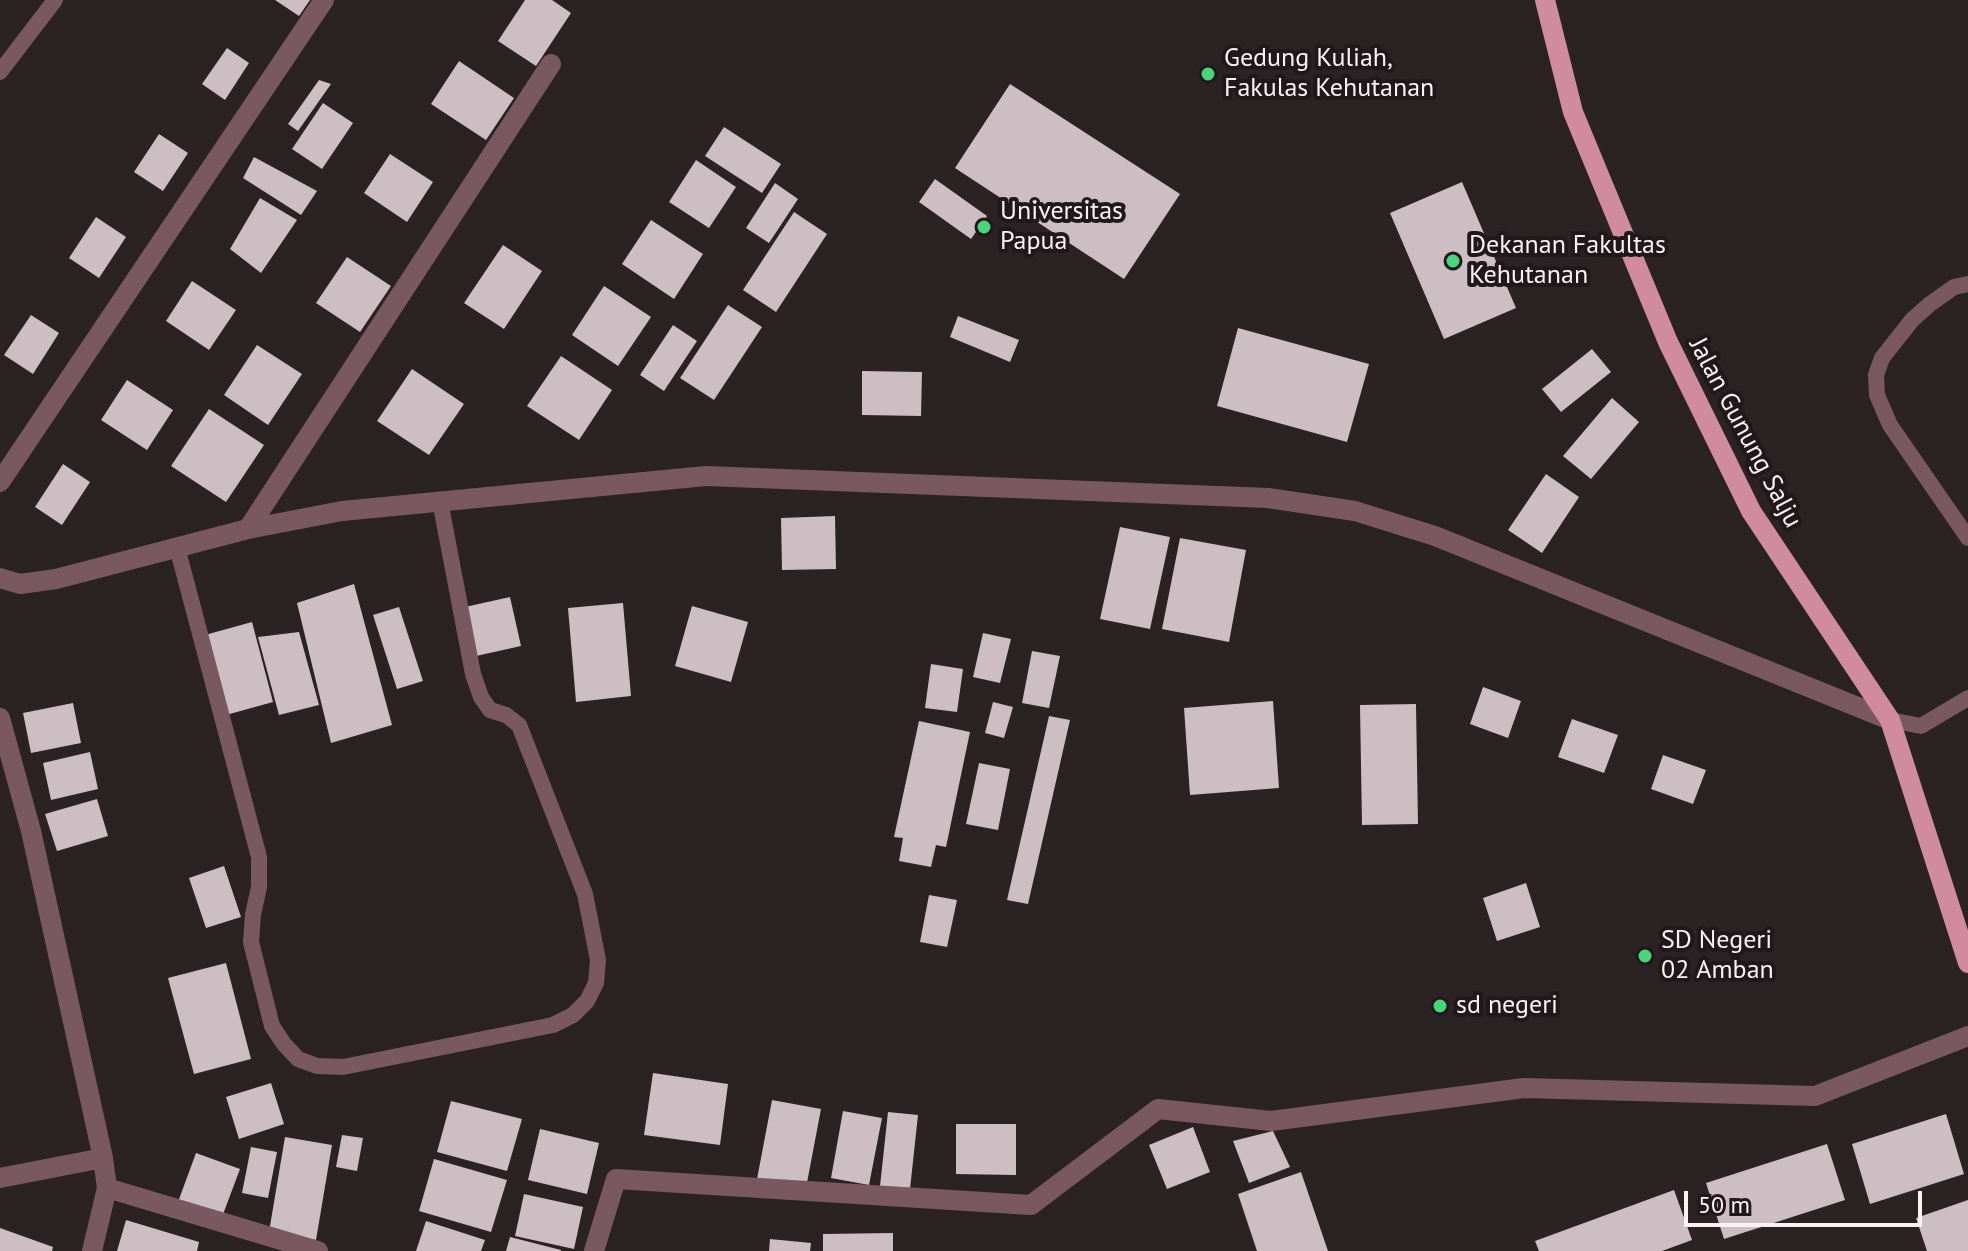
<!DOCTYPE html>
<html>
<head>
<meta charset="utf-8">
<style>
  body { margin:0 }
  #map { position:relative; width:1968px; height:1251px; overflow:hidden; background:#2b2224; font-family:"PT Sans",sans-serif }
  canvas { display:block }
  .scale { position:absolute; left:1684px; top:1191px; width:238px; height:36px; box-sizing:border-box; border:4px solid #f9f2f4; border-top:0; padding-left:10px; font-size:24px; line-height:28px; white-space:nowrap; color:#f9f2f4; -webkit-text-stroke:6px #22181b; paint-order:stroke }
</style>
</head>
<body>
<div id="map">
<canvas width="1968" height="1251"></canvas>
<div class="scale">50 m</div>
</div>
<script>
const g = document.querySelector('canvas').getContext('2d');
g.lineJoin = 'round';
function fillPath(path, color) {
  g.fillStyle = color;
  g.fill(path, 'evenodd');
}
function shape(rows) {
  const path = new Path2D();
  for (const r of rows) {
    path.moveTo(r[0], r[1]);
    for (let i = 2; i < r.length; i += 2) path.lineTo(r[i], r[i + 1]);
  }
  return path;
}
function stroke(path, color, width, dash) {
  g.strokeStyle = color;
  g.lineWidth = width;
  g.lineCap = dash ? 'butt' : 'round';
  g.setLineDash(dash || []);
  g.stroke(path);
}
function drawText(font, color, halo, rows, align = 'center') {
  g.font = font + ' "PT Sans",sans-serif';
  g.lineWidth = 8;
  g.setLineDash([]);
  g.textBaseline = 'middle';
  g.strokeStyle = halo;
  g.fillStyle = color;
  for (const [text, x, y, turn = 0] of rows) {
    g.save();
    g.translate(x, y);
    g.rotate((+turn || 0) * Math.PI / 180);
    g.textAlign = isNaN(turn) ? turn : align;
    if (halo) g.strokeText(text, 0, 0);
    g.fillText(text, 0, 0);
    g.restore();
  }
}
fillPath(shape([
  [275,0,310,0,299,16],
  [525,0,552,0,571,13,536,66,498,41],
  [227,48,249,63,225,100,202,84],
  [459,61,514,98,486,140,431,104],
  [319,80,331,84,298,131,288,124],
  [1010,84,1180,194,1124,279,955,168],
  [323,103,353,123,322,169,292,149],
  [724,127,781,164,762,193,705,156],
  [159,134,188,153,163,191,134,172],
  [390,154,433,182,407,222,364,193],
  [254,157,317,191,301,215,243,178],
  [696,160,736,187,709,228,669,202],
  [935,179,987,216,971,239,919,202],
  [1462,182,1516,308,1444,339,1390,213],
  [775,183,798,199,769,243,746,228],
  [260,198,297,220,261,273,230,249],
  [794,212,827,234,776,312,743,290],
  [96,217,126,237,99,278,69,258],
  [651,220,703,254,674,299,622,264],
  [503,245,542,271,504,329,464,303],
  [347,257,391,286,360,332,316,303],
  [192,281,236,310,209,350,166,321],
  [604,286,651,317,618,366,572,335],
  [728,305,762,327,714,400,680,378],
  [31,315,59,333,33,374,4,355],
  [958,316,1019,340,1010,362,950,337],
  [673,325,697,341,664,391,640,375],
  [1238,328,1369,364,1347,442,1217,406],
  [257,345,302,374,268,425,224,395],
  [1592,349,1611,372,1561,412,1542,389],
  [561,356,612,390,579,440,527,406],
  [412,369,464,404,429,455,377,421],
  [862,371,922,372,921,416,862,415],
  [127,380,173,410,147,450,101,420],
  [1612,398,1639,422,1591,479,1563,456],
  [209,409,264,445,226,502,171,466],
  [63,464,90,482,62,525,35,507],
  [1546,474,1579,497,1542,553,1508,530],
  [835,516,836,569,782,570,781,518],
  [1120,527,1170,537,1150,629,1100,619],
  [1180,538,1246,550,1229,642,1162,629],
  [354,584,392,725,331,743,297,603],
  [510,597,521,646,476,656,465,607],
  [623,603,631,696,576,702,568,608],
  [692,606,748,622,731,682,675,666],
  [399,607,423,681,397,689,373,615],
  [252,622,273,702,226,715,205,635],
  [299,632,319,705,279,715,258,637],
  [983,633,1011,639,1000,683,973,677],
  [1032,651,1060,656,1049,708,1022,703],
  [931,664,963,669,957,712,925,708],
  [1483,687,1521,701,1508,738,1470,724],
  [1273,701,1279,788,1190,795,1184,708],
  [993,702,1013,707,1004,738,985,733],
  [73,703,81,743,31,753,23,713],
  [1416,704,1418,824,1362,825,1360,705],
  [1049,716,1070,720,1028,904,1007,900],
  [1572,719,1618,735,1604,773,1558,757],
  [919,721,970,732,946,847,936,845,931,867,899,861,903,838,894,837],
  [90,752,98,789,51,800,43,763],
  [1663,755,1706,770,1693,804,1651,789],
  [979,763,1010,769,998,830,966,824],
  [97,799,108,836,57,851,45,814],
  [224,866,241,917,206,928,189,878],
  [1526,883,1540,927,1497,941,1483,898],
  [929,895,957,900,947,947,920,942],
  [226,963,251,1059,194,1074,168,978],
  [653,1073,728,1084,720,1145,644,1135],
  [271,1083,284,1124,239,1139,226,1097],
  [772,1100,821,1109,806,1188,757,1179],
  [451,1101,522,1119,507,1171,437,1152],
  [843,1111,882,1118,869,1185,831,1178],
  [888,1112,918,1115,910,1189,880,1186],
  [1946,1114,1964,1174,1870,1204,1852,1144],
  [956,1124,1016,1124,1016,1175,956,1174],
  [1193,1127,1210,1172,1167,1189,1149,1145],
  [540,1129,599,1143,587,1194,528,1180],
  [1273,1131,1290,1167,1249,1183,1233,1141],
  [342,1135,363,1138,357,1171,336,1167],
  [285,1137,332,1145,316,1240,269,1232],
  [1827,1144,1845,1200,1724,1239,1706,1183],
  [251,1147,277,1152,268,1198,242,1193],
  [196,1153,240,1169,222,1217,178,1202],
  [434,1159,507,1180,491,1232,419,1211],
  [1301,1172,1328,1251,1257,1251,1238,1194],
  [1674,1190,1692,1240,1662,1251,1539,1251,1535,1241],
  [524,1194,583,1207,574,1249,515,1236],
  [1968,1200,1968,1251,1927,1251,1916,1218],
  [126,1220,199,1242,197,1251,117,1251],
  [426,1221,485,1240,481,1251,416,1251],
  [0,1228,53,1247,52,1251,0,1251],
  [893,1233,893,1251,823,1251,823,1234],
  [510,1237,561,1250,561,1251,506,1251],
  [770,1239,811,1243,810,1251,769,1251]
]), '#ccbec2');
stroke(shape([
  [0,72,55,0],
  [1968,284,1954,287,1930,304,1912,320,1882,358,1876,375,1877,395,1890,425,1968,538],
  [177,547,259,857,259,887,253,915,251,942,272,1026,284,1044,298,1059,317,1066,343,1067,553,1025,573,1015,587,1001,596,983,598,960,585,894,519,725,506,715,490,710,481,697,473,674,440,501],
  [1890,720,1921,726,1968,698]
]), '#7a5861', 16);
stroke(shape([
  [0,482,324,0],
  [248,529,551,64],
  [0,578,20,584,56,579,248,529,342,511,706,476,1268,498,1355,511,1435,536,1890,720],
  [0,718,31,831,103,1158,107,1188,92,1251],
  [0,1178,103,1158],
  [107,1188,318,1251],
  [594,1251,616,1179,1031,1205,1158,1109,1271,1121,1524,1088,1815,1096,1968,1036]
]), '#7a5861', 20);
stroke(shape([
  [1545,0,1573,112,1668,342,1751,511,1890,720,1968,963]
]), '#d08b9e', 20);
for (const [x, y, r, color] of [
  [1208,74,8,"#45d77a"],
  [984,227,8,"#45d77a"],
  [1453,261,8,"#45d77a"],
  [1645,956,8,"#45d77a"],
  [1440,1006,8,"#45d77a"]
]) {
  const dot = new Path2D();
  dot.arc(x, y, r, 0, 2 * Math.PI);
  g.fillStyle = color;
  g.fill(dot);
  stroke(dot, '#22181b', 3);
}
drawText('26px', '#f9f2f4', '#22181b', [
  ["Gedung Kuliah,",1224,59],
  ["Fakulas Kehutanan",1224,89],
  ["Universitas",1000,212],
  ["Papua",1000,242],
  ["Dekanan Fakultas",1469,246],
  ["Kehutanan",1469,276],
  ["SD Negeri",1661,941],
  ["02 Amban",1661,971],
  ["sd negeri",1456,1006]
], 'left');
drawText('26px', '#f9f2f4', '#22181b', [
  ["Jalan Gunung Salju",1745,433,62]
]);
</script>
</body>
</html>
